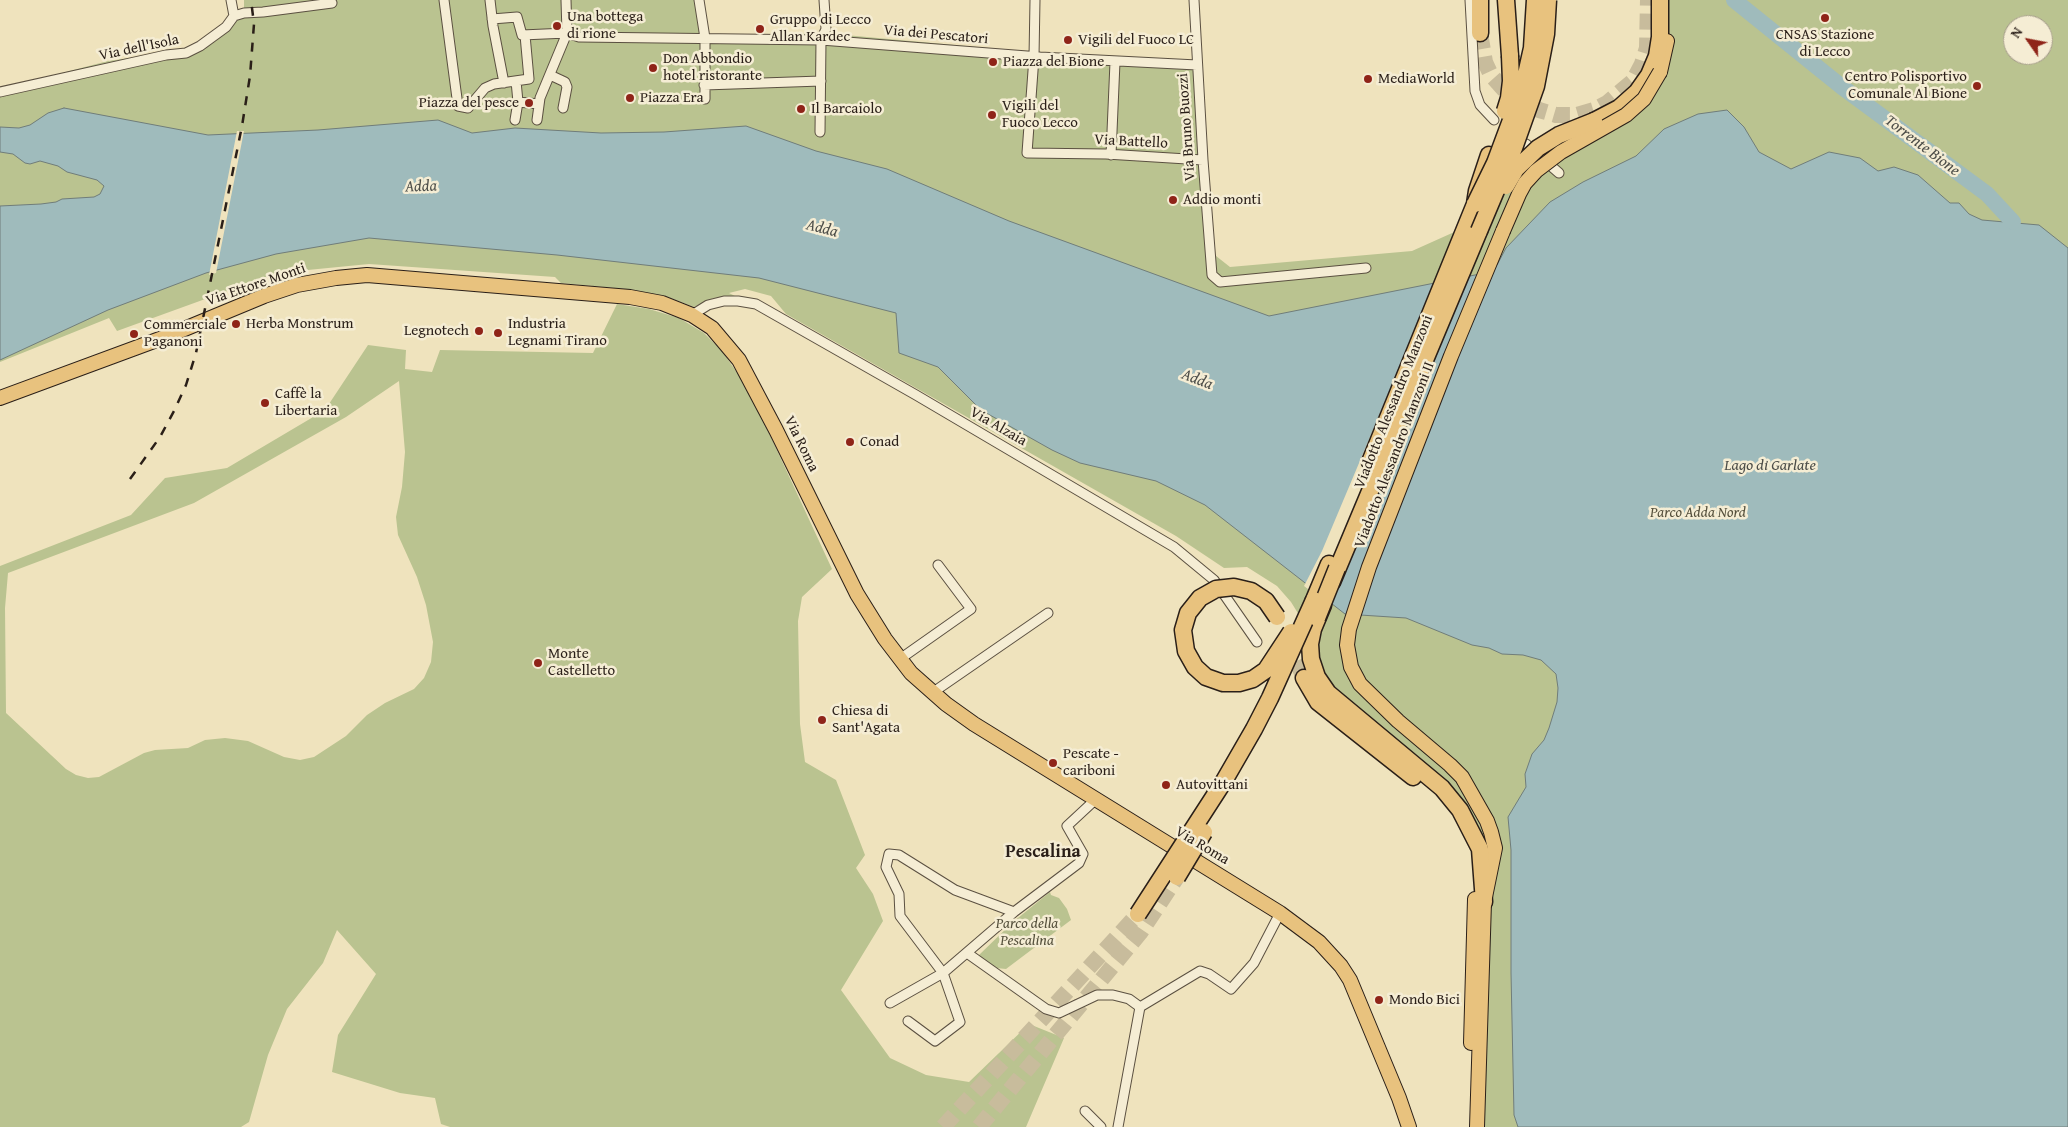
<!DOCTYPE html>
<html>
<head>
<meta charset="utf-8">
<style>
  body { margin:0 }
  #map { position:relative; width:2068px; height:1127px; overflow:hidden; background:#efe3bd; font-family:"Gentium Book Plus",serif }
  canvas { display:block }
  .north { position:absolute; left:2003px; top:15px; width:50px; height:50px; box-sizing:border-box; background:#f5edd4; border:1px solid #a49b89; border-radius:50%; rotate:303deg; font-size:14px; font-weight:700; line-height:20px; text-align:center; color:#2a1f18 }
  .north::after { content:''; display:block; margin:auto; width:18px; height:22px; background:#8f2418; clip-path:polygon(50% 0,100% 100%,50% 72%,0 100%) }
</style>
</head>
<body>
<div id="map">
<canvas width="2068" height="1127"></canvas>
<div class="north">N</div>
</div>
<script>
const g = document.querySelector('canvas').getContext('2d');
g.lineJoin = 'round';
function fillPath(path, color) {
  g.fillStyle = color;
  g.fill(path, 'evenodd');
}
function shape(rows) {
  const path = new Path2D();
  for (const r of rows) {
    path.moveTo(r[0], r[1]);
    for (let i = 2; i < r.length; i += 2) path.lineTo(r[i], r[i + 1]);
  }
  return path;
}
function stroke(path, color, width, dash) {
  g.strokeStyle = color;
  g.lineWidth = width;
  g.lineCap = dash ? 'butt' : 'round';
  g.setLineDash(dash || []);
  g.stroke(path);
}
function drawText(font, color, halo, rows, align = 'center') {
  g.font = font + ' "Gentium Book Plus",serif';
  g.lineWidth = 5;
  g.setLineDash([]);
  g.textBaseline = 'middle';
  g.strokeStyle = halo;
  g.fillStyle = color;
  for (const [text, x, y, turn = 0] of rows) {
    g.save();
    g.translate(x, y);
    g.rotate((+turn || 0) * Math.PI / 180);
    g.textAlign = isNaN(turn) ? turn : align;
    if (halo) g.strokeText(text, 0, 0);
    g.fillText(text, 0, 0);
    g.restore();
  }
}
fillPath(shape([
  [244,0,700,0,706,36,823,33,1196,67,1211,252,1230,267,1412,251,1461,229,1514,164,1621,103,1650,70,1667,0,2068,0,2068,1127,1480,1127,1479,861,1450,788,1418,756,1360,713,1329,684,1317,666,1312,636,1291,602,1277,586,1247,567,1224,568,1176,536,786,314,771,296,745,289,729,293,737,297,714,298,694,307,668,297,625,289,561,283,555,277,369,264,277,273,117,331,109,318,0,362,0,88,8,87,108,61,207,47,244,8],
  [2013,25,2043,25,2043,55,2013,55],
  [617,304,649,309,679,318,704,333,722,351,738,374,769,433,832,569,802,597,798,621,800,724,805,762,836,780,865,855,856,868,873,894,883,921,841,990,890,1058,926,1075,969,1082,1029,1024,1064,1038,1026,1127,450,1127,441,1124,435,1098,400,1093,332,1072,338,1035,376,974,337,930,323,963,287,1009,268,1055,249,1122,241,1127,0,1127,0,566,131,515,165,478,227,468,325,410,368,345,406,350,405,369,432,372,440,350,593,353],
  [399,381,405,452,402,487,396,517,398,535,417,577,426,605,433,642,431,662,424,678,414,689,385,703,367,715,346,736,314,757,300,760,284,757,248,741,225,738,205,740,188,748,155,750,144,753,99,777,88,778,76,775,66,769,6,713,5,608,8,573,194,503,346,417],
  [1050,892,1051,895,1059,898,1067,909,1071,920,1006,969,996,968,978,956,1013,922]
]), '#bac390');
const water = shape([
  [64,108,208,135,318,130,438,120,472,133,515,128,601,133,664,132,746,126,816,151,887,169,1009,221,1269,316,1485,273,1497,265,1506,248,1550,202,1583,182,1636,156,1664,129,1698,114,1727,110,1744,127,1759,152,1791,169,1829,152,1860,158,1878,171,1894,167,1918,175,1950,203,1959,203,1969,214,1982,220,2039,225,2068,248,2068,1127,1518,1127,1514,1115,1511,973,1511,850,1508,817,1526,787,1525,774,1532,754,1544,740,1549,728,1557,702,1558,688,1556,674,1541,660,1523,655,1502,654,1489,648,1472,645,1406,618,1345,614,1205,505,1156,481,1080,463,1052,450,981,410,938,367,899,353,896,313,759,278,557,255,369,238,276,254,206,273,108,310,0,360,0,206,41,204,56,202,62,199,94,197,100,194,104,186,97,180,67,172,58,166,40,161,30,164,25,163,13,154,0,152,0,127,19,128,30,125,48,113,64,108]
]);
fillPath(water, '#9fbbbc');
stroke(water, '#707d7a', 1);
fillPath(shape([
  [237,131,244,131,216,273,209,275],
  [1436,280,1348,552,1330,606,1304,586,1322,551]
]), '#efe3bd');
stroke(shape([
  [1734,0,1842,87,1987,194,2013,222]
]), '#9fbbbc', 16);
stroke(shape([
  [1480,33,1485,62,1491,75,1508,94,1521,103,1539,110,1556,115,1577,115,1594,110,1607,103,1633,81,1642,64,1647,48,1648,0],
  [1287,639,1304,678],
  [943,1127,1138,914],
  [979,1127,1140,933,1177,877]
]), '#c8bc9c', 16, [16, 8]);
const street = shape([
  [231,0,234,16],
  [444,0,458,106,468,108,485,88,494,84,529,79,525,35],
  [490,0,493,26,504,83],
  [699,0,705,38,705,99],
  [1035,0,1034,57,1027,153,1106,154,1203,160],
  [1194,0,1203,160,1212,275,1220,282,1366,268],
  [1470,0,1475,91,1480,105,1494,120],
  [492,19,517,17,522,35,567,33,579,37,821,40,1040,57,1197,65],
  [550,75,565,82,567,87,563,108],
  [704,85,821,81],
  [0,92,166,55,186,53,200,46,226,27,234,16,244,13,263,12,332,3],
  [518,102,539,104],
  [515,120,518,102,516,81],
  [537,120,540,98,567,33,566,0],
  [820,132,821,40,826,29,824,0],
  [1526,144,1559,173],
  [1111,155,1115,62],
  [692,315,708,305,724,301,738,301,756,304,916,395,1174,547,1214,580,1257,642],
  [900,659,971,609,938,565],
  [932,693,1048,613],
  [1014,912,955,890,899,855,889,854,886,867,899,894,900,916,943,973,1014,912,1079,863,1083,854,1067,826,1095,800],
  [967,953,1046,1009,1059,1013,1097,995,1113,995,1129,999,1140,1007],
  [890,1003,943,973,960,1022,935,1041,908,1021],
  [1085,1111,1101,1127],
  [1118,1127,1140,1007,1200,971,1209,974,1231,989,1254,963,1280,913]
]);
const primary = shape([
  [1660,72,1667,41],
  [0,398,165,337,264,296,297,285,336,278,367,275,630,297,662,303,692,315,712,328,739,360,776,430,857,594,885,639,911,673,946,704,974,724,1280,913,1319,942,1341,966,1350,980,1399,1098,1409,1127],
  [1471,1043,1475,899],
  [1477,1127,1484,902,1495,848,1491,832,1487,821,1462,777,1450,765,1398,721,1360,684,1351,667,1347,645,1349,629,1369,567,1451,356,1503,231]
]);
const highway = shape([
  [1506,0,1510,56],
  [1480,33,1480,0],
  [1594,121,1619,108,1637,92,1649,75,1657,56,1660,37,1660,0],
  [1370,462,1475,204,1477,191,1489,155],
  [1332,582,1479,231],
  [1314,600,1329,564],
  [1323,605,1313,629,1310,644,1311,659,1317,677,1328,693,1442,788,1460,810,1480,849,1484,902],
  [1304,678,1318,702,1413,777]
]);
stroke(street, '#5b5041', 11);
stroke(primary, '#2a1f18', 16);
stroke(highway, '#2a1f18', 19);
stroke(street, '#f5edd4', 9);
stroke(primary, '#e8c27e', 14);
stroke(highway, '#e8c27e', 16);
stroke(shape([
  [130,479,160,437,174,411,186,385,196,353,242,126,250,76,254,24,251,0]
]), '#2a1f18', 2.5, [9, 9]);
const primaryBridge = shape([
  [1503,231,1519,194,1525,183,1536,171,1561,152,1626,115,1644,99,1660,72]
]);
const highwayBridge = shape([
  [1505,111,1509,98,1511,81,1510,56],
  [1506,186,1516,169,1538,148,1559,135,1594,121],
  [1475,204,1495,163,1523,88,1532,48,1535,0],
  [1479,231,1514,148,1536,86,1546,34,1548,0],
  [1277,617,1266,601,1251,591,1234,587,1216,589,1200,598,1188,613,1183,630,1186,651,1195,667,1206,677,1223,683,1239,683,1253,679,1266,670,1291,632],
  [1317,618,1337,568],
  [1177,877,1204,832],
  [1138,914,1224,781,1254,729,1270,698,1314,600]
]);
stroke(primaryBridge, '#2a1f18', 16, []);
stroke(highwayBridge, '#2a1f18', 19, []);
stroke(primaryBridge, '#e8c27e', 14);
stroke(highwayBridge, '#e8c27e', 16);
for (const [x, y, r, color] of [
  [1825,18,5,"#8f2418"],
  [557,26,5,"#8f2418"],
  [760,29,5,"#8f2418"],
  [1068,40,5,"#8f2418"],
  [993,62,5,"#8f2418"],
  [653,68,5,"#8f2418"],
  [1368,79,5,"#8f2418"],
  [1977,86,5,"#8f2418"],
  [630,98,5,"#8f2418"],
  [529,103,5,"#8f2418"],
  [801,109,5,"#8f2418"],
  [992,115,5,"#8f2418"],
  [1173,200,5,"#8f2418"],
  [236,324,5,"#8f2418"],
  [479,331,5,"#8f2418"],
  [498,333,5,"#8f2418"],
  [134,334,5,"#8f2418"],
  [265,403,5,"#8f2418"],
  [850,442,5,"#8f2418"],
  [538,663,5,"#8f2418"],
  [822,720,5,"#8f2418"],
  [1053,763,5,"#8f2418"],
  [1166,785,5,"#8f2418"],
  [1379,1000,5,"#8f2418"]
]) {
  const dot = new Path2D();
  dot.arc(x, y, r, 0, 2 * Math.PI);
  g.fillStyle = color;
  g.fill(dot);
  stroke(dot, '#f5edd4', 2);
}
drawText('15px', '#2a1f18', '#f5edd4', [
  ["Una bottega",567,17],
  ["di rione",567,34],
  ["Gruppo di Lecco",770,20],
  ["Allan Kardec",770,37],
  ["CNSAS Stazione",1825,35,"center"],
  ["di Lecco",1825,52,"center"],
  ["Vigili del Fuoco LC",1078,40],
  ["Don Abbondio",663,59],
  ["hotel ristorante",663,76],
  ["Piazza del Bione",1003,62],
  ["Centro Polisportivo",1967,77,"right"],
  ["Comunale Al Bione",1967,94,"right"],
  ["MediaWorld",1378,79],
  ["Piazza Era",640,98],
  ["Piazza del pesce",519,103,"right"],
  ["Vigili del",1002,106],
  ["Fuoco Lecco",1002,123],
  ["Il Barcaiolo",811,109],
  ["Addio monti",1183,200],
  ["Herba Monstrum",246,324],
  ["Industria",508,324],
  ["Legnami Tirano",508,341],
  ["Commerciale",144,325],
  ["Paganoni",144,342],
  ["Legnotech",469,331,"right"],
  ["Caffè la",275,394],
  ["Libertaria",275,411],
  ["Conad",860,442],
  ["Monte",548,654],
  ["Castelletto",548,671],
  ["Chiesa di",832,711],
  ["Sant'Agata",832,728],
  ["Pescate -",1063,754],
  ["cariboni",1063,771],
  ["Autovittani",1176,785],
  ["Mondo Bici",1389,1000]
], 'left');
drawText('15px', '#2a1f18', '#f5edd4', [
  ["Via dei Pescatori",936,35,5],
  ["Via dell'Isola",139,48,-12],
  ["Via Bruno Buozzi",1187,127,-94],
  ["Via Battello",1131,142,3],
  ["Via Ettore Monti",256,285,-19],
  ["Viadotto Alessandro Manzoni",1394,402,-68],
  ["Via Alzaia",998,427,30],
  ["Via Roma",801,444,64],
  ["Viadotto Alessandro Manzoni II",1395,455,-69],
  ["Via Roma",1202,846,31]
]);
drawText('italic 15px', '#55503c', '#f5edd4', [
  ["Parco Adda Nord",1698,513],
  ["Parco della",1027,924],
  ["Pescalina",1027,941]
]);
drawText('italic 16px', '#4d4e49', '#f5edd4', [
  ["Torrente Bione",1922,146,37],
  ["Adda",421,187,-2],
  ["Adda",822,229,14],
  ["Adda",1197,380,21],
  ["Lago di Garlate",1770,466]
]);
drawText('bold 18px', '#2a1f18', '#f5edd4', [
  ["Pescalina",1043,852]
]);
</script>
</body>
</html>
